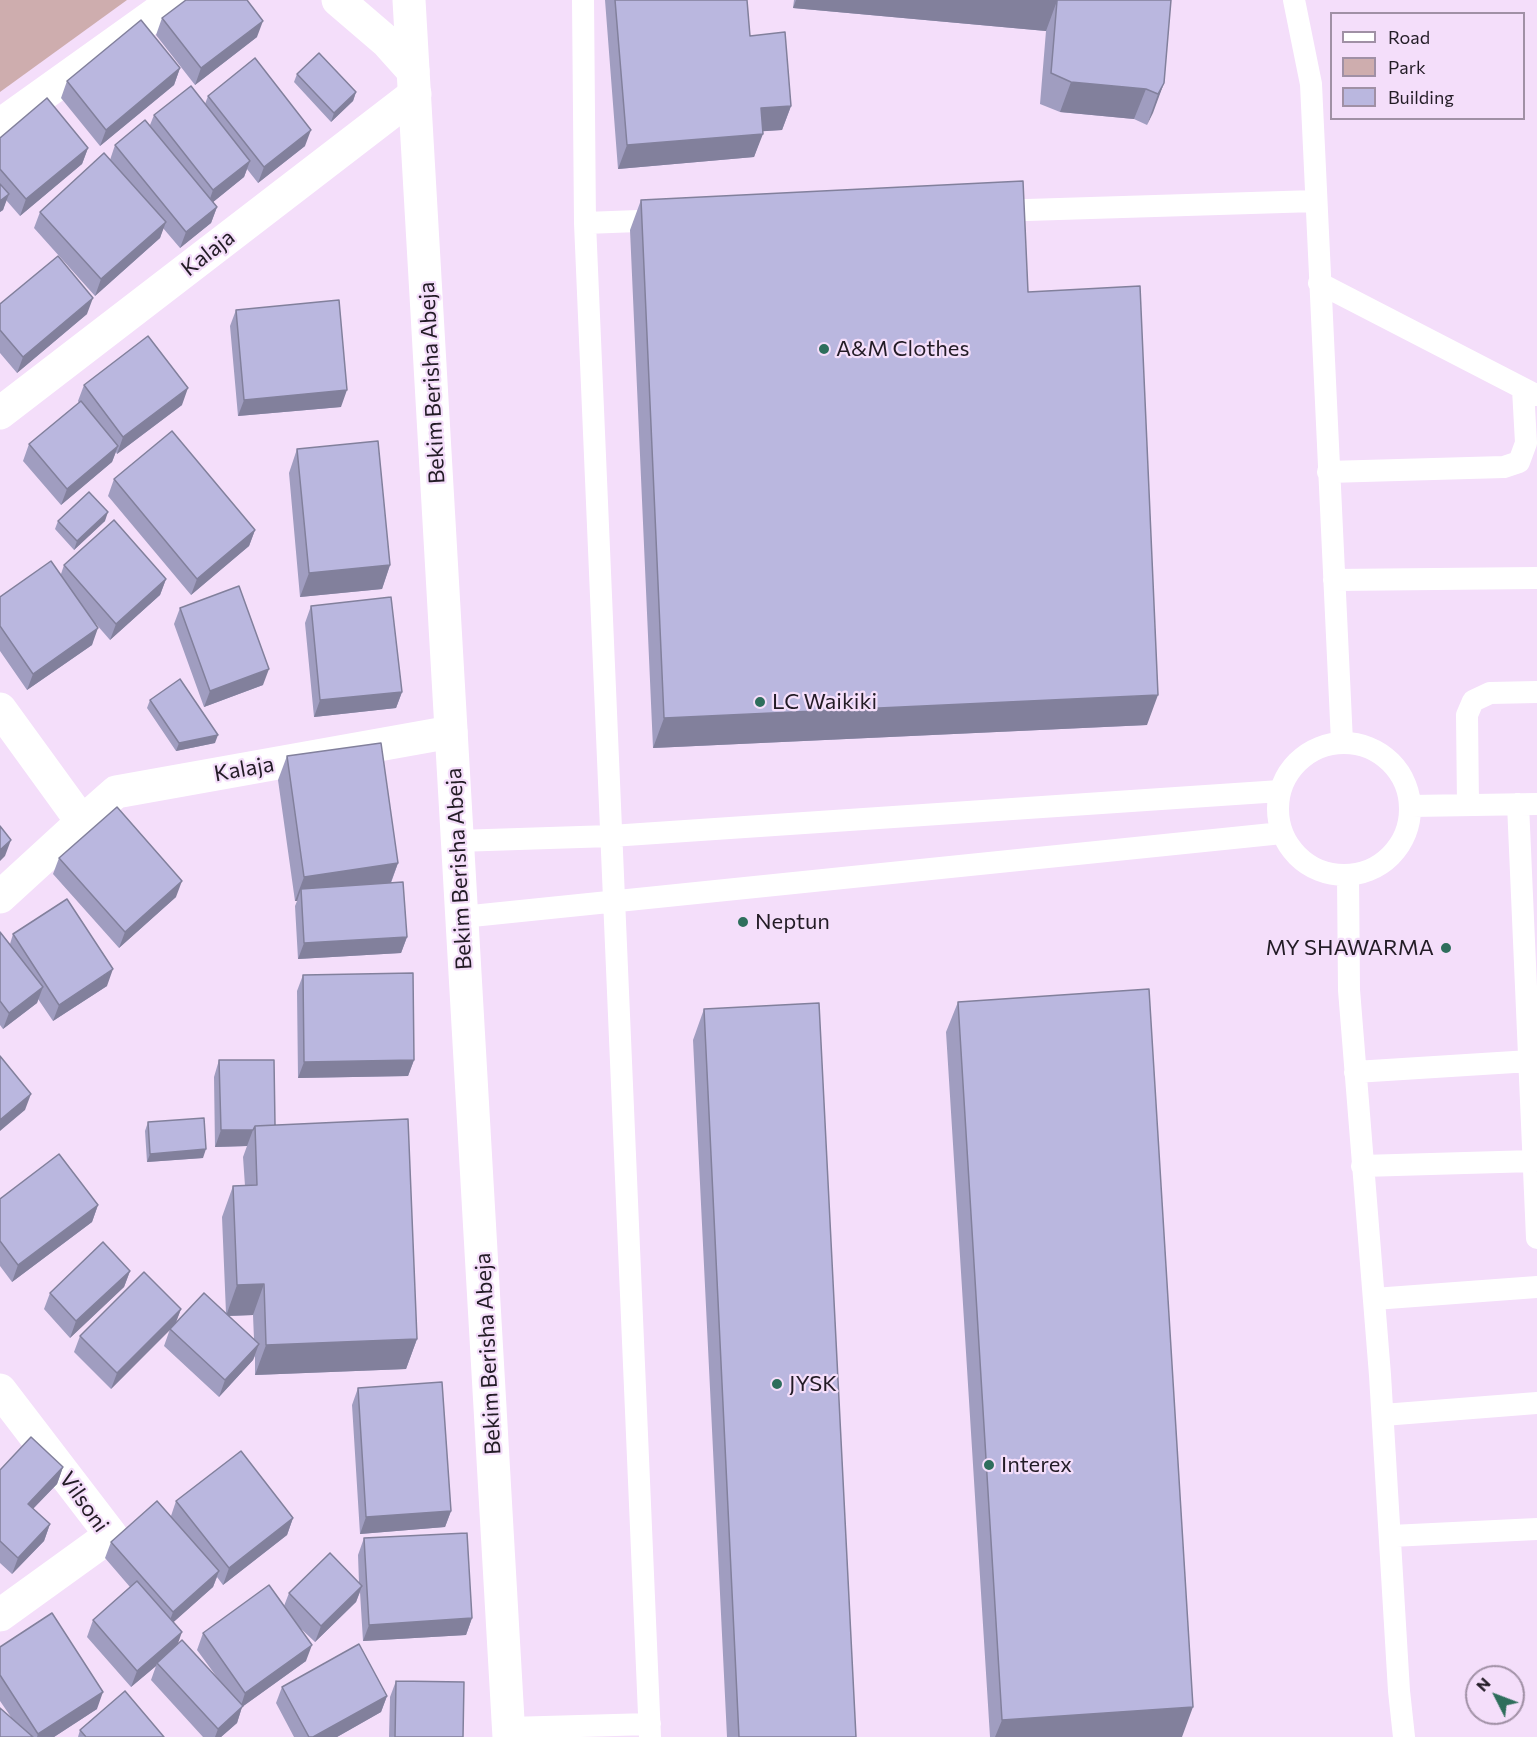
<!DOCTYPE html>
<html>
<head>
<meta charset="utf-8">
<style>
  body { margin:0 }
  #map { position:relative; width:1537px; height:1737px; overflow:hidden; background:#f4defa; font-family:Commissioner,sans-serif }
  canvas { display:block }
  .legend { position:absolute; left:1330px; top:12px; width:195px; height:108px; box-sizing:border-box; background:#f4defa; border:2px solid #a090a5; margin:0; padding:8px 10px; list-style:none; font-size:18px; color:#231c26 }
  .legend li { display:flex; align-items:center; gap:12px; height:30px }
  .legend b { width:30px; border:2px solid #a090a5 }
  .north { position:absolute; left:1465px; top:1665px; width:60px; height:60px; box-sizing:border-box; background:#f4defa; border:2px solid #a090a5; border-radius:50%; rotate:312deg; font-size:16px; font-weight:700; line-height:24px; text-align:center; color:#231c26 }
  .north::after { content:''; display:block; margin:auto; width:21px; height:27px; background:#2e6e5c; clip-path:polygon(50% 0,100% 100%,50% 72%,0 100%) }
</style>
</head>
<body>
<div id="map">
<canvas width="1537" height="1737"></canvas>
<ul class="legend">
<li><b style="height:8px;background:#fff"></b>Road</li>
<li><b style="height:16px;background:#ceadae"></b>Park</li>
<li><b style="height:16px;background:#bab7df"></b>Building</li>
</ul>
<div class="north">N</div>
</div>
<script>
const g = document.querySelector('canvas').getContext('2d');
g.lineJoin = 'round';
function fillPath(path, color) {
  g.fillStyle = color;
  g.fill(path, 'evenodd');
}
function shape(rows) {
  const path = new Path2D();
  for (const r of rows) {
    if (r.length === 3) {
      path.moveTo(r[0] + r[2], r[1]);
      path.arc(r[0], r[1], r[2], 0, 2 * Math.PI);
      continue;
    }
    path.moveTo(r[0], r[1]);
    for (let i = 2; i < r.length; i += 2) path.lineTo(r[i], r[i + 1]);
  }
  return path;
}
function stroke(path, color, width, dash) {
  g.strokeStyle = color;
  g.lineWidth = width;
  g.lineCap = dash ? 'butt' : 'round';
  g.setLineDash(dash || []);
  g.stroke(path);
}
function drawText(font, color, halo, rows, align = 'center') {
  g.font = font + ' Commissioner,sans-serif';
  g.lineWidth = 4.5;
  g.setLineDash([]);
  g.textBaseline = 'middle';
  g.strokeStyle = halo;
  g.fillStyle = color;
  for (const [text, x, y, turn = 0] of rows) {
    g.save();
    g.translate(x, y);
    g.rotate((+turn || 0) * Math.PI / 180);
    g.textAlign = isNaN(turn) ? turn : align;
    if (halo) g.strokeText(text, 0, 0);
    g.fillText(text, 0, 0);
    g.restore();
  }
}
fillPath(shape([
  [0,0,127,0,0,92]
]), '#ceadae');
stroke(shape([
  [583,0,585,223,650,1737],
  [1294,0,1311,84,1342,742],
  [995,211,1315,201],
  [585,223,665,220],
  [1319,283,1536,395],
  [1328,472,1504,467,1519,462,1526,443,1523,389],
  [1334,580,1537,578],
  [1344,809,66],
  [1518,804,1537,1238],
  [1468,805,1467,715,1473,701,1490,693,1537,692],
  [1411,806,1537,804],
  [457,841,611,836,1280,791],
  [1348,877,1349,990,1380,1375,1399,1691,1404,1737],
  [462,917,1282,833],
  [1355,1072,1530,1061],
  [1362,1166,1534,1161],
  [1374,1299,1537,1287],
  [1383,1415,1537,1403],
  [1391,1536,1537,1529],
  [509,1728,650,1724]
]), '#fff', 22);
stroke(shape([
  [338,0,387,42,413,71],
  [0,125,175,0],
  [0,413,415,94],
  [0,709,82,822,0,897],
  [82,822,116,792,451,732],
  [0,1390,111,1535,0,1615]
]), '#fff', 33);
stroke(shape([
  [409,0,509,1737]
]), '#fff', 33);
fillPath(shape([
  [605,0,747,0,750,36,791,106,782,130,763,131,754,157,618,169],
  [794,0,1171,0,1164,83,1147,125,1134,119,1060,112,1040,104,1046,31,793,8],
  [162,18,257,37,195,85,156,35],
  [180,68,174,85,100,146,61,98,67,81],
  [297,74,356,92,353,101,331,122,294,82],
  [208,96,305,146,258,183,247,169,244,177,213,202,217,207,211,223,180,248,163,228,160,238,95,296,34,228,40,212,110,160,115,145,150,125,154,115,205,104],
  [0,138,88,148,82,164,20,216,6,200,3,210,0,212],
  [641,200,1147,725,653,748,630,230],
  [0,304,87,314,17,373,0,353],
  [236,310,341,407,238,416,230,326],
  [84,385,182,405,117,454,116,452,112,462,61,505,23,461,29,444,79,403,78,401],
  [297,449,390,565,382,589,300,597,289,473],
  [114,479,255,530,249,546,191,595,108,496],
  [58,521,105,521,74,550,55,529],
  [64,565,166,579,160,595,110,640,96,624,92,645,27,690,0,651,0,597,61,574],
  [311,606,402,692,396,708,314,717,305,623],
  [180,608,263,685,204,707,174,624],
  [150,700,215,743,176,751,147,708],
  [287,756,398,863,391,883,407,937,401,953,298,959,295,906,297,901,295,901,278,780],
  [59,858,176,897,119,948,53,874],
  [0,932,10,944,13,934,107,986,53,1021,38,999,37,1003,3,1029,0,1025],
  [303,975,414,1060,408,1076,298,1078,297,991],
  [958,1002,1182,1737,990,1737,946,1032],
  [704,1009,856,1737,727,1737,693,1040],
  [219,1060,275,1125,417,1339,406,1369,255,1375,255,1356,253,1360,219,1397,164,1346,170,1329,111,1389,74,1352,80,1336,181,1309,175,1324,226,1313,222,1217,233,1186,245,1186,243,1157,247,1146,215,1147,214,1077],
  [253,1315,254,1339,229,1316],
  [148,1122,203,1158,147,1162,145,1131],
  [0,1199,98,1205,92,1222,12,1282,0,1266],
  [130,1271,124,1287,70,1338,44,1309,50,1293],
  [358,1388,451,1511,445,1527,360,1534,352,1405],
  [63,1467,57,1484,33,1509,50,1524,44,1541,12,1574,0,1563,0,1470],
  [176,1501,293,1518,287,1535,223,1585,217,1577,213,1587,173,1622,177,1644,219,1680,197,1650,203,1633,284,1606,289,1593,359,1583,358,1555,364,1538,472,1618,466,1635,363,1641,360,1592,356,1602,315,1642,296,1624,306,1661,242,1707,237,1723,221,1737,203,1737,151,1680,156,1666,131,1687,87,1637,93,1620,130,1587,105,1558,111,1542,171,1516],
  [0,1647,97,1709,54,1737,0,1737,11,1717,0,1701],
  [396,1681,463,1737,389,1737,390,1697],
  [282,1687,387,1696,381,1712,337,1737,294,1737,276,1703],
  [80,1730,164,1737,78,1737]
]), '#a09dc0');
fillPath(shape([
  [796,0,1049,0,1057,1,1046,31,793,8],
  [263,21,257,37,195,85,201,68],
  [180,68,174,85,100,146,106,130],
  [1071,82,1146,89,1134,119,1060,112],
  [1164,83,1153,113,1147,125,1158,94],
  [356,92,353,101,331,122,334,113],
  [791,106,782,130,752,132,761,108],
  [311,130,305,146,258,183,264,167],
  [763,134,754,157,618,169,627,145],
  [88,148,82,164,20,216,26,199],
  [250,161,244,177,207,207,213,190],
  [9,194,3,210,0,212,0,201],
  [217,207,211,223,180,248,186,232],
  [166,222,160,238,95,296,101,279],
  [93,298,87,314,17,373,23,357],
  [188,388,182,405,117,454,123,437],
  [347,390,341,407,238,416,244,400],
  [118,446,112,462,61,505,67,489],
  [108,512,105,521,74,550,77,541],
  [255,530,249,546,191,595,197,579],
  [390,565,382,589,300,597,309,573],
  [166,579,160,595,110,640,116,624],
  [98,628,92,645,27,690,33,674],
  [269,669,263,685,204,707,210,691],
  [402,692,396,708,314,717,320,700],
  [1158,695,1147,725,653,748,664,718],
  [218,735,215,743,176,751,179,743],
  [11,840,5,856,0,861,0,850],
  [398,863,389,887,301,889,297,901,295,901,304,877],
  [182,881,176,897,119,948,125,932],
  [407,937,401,953,298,959,304,943],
  [113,969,107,986,53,1021,59,1005],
  [43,987,37,1003,3,1029,9,1013],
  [414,1060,408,1076,298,1078,304,1062],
  [31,1094,25,1110,0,1131,0,1120],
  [221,1130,253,1130,247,1146,215,1147],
  [206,1149,203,1158,147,1162,150,1154],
  [98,1205,92,1222,12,1282,18,1265],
  [130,1271,124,1287,70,1338,76,1321],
  [264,1284,253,1315,226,1316,237,1285],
  [181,1309,175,1325,111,1389,117,1373],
  [417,1339,406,1369,255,1375,266,1345],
  [259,1344,253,1360,219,1397,225,1380],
  [63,1467,57,1484,22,1520,28,1504],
  [451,1511,445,1527,360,1534,366,1517],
  [293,1518,287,1535,223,1585,229,1568],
  [50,1524,44,1541,12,1574,18,1558],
  [219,1571,213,1587,167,1628,173,1612],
  [362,1586,356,1602,315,1642,321,1626],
  [472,1618,466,1635,363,1641,369,1625],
  [182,1632,176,1649,157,1663,156,1666,131,1687,137,1671],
  [312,1645,306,1661,242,1707,237,1723,221,1737,215,1737,218,1729,240,1709,245,1693],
  [103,1692,97,1709,54,1737,37,1737,38,1734],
  [387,1696,381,1712,337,1737,313,1737],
  [1193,1707,1182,1737,995,1737,1002,1720]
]), '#82809c');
const building = shape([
  [186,0,247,0,263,21,201,68,162,18,186,0],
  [615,0,747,0,750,36,785,32,791,106,761,108,763,134,627,145,615,0],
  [1049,0,1171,0,1164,83,1158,94,1146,89,1071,82,1051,73,1057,1,1049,0],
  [141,20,180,68,106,130,67,81,141,20],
  [319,53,356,92,334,113,297,74,319,53],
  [255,58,311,130,264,167,208,96,255,58],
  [191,86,250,161,213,190,154,115,191,86],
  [47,98,88,148,26,199,0,169,0,138,47,98],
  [145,120,217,207,186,232,115,145,145,120],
  [104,153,166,222,101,279,40,212,104,153],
  [1023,181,1028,292,1140,286,1158,695,664,718,641,200,1023,181],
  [0,184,9,194,0,201,0,184],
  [58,256,93,298,23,357,0,330,0,304,58,256],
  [339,300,347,390,244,400,236,310,339,300],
  [148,336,188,388,123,437,84,385,148,336],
  [81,401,118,446,67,489,29,444,81,401],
  [172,431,255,530,197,579,114,479,172,431],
  [378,441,390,565,309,573,297,449,378,441],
  [89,492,108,512,77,541,58,521,89,492],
  [114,520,166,579,116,624,64,565,114,520],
  [51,561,98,628,33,674,0,626,0,597,51,561],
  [239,586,269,669,210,691,180,608,239,586],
  [391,597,402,692,320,700,311,606,391,597],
  [180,679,218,735,179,743,150,700,180,679],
  [381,743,398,863,304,877,287,756,381,743],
  [117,807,182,881,125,932,59,858,117,807],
  [0,826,11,840,0,850,0,826],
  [403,882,407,937,304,943,301,889,403,882],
  [67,899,113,969,59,1005,13,934,67,899],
  [0,932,43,987,9,1013,0,1001,0,932],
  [413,973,414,1060,304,1062,303,975,413,973],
  [1149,989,1193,1707,1002,1720,958,1002,1149,989],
  [819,1003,856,1737,739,1737,704,1009,819,1003],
  [0,1056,31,1094,0,1120,0,1056],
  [219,1060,274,1060,275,1125,255,1126,253,1130,221,1130,219,1060],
  [204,1118,206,1149,150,1154,148,1122,204,1118],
  [408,1119,417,1339,266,1345,264,1284,237,1285,233,1186,257,1185,255,1126,408,1119],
  [59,1154,98,1205,18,1265,0,1241,0,1199,59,1154],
  [103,1242,130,1271,76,1321,50,1293,103,1242],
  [144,1272,181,1309,117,1373,80,1336,144,1272],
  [204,1293,259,1344,225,1380,170,1329,204,1293],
  [442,1382,451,1511,366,1517,358,1388,442,1382],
  [31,1437,63,1467,28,1504,50,1524,18,1558,0,1541,0,1470,31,1437],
  [241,1451,293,1518,229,1568,176,1501,241,1451],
  [157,1501,219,1571,173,1612,111,1542,157,1501],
  [467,1533,472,1618,369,1625,364,1538,467,1533],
  [330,1553,362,1586,321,1626,289,1593,330,1553],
  [137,1581,182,1632,137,1671,93,1620,137,1581],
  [269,1585,312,1645,245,1693,203,1633,269,1585],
  [52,1613,103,1692,38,1734,0,1675,0,1647,52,1613],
  [182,1640,243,1706,218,1729,157,1663,182,1640],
  [359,1644,387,1696,313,1737,309,1737,282,1687,359,1644],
  [396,1681,464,1682,463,1737,395,1737,396,1681],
  [125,1691,164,1737,86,1737,80,1730,125,1691],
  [0,1708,33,1737,0,1737,0,1708]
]);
fillPath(building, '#bab7df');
stroke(building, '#82809c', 1.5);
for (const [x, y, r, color] of [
  [824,349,6,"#2e6e5c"],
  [760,702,6,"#2e6e5c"],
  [743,922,6,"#2e6e5c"],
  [1446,948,6,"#2e6e5c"],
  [777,1384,6,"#2e6e5c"],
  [989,1465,6,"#2e6e5c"]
]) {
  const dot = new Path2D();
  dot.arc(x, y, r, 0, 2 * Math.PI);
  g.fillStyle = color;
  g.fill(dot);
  stroke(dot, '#f4defa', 2);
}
drawText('22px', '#231c26', '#f4defa', [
  ["Kalaja",208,253,-38],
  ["Bekim Berisha Abeja",432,383,-93],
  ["Kalaja",244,769,-10],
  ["Bekim Berisha Abeja",459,869,-93],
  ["Bekim Berisha Abeja",488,1354,-93],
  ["Vilsoni",84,1502,55]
]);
drawText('22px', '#231c26', '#f4defa', [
  ["A&M Clothes",836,349],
  ["LC Waikiki",772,702],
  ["Neptun",755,922],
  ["MY SHAWARMA",1434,948,"right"],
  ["JYSK",789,1384],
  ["Interex",1001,1465]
], 'left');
</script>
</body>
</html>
